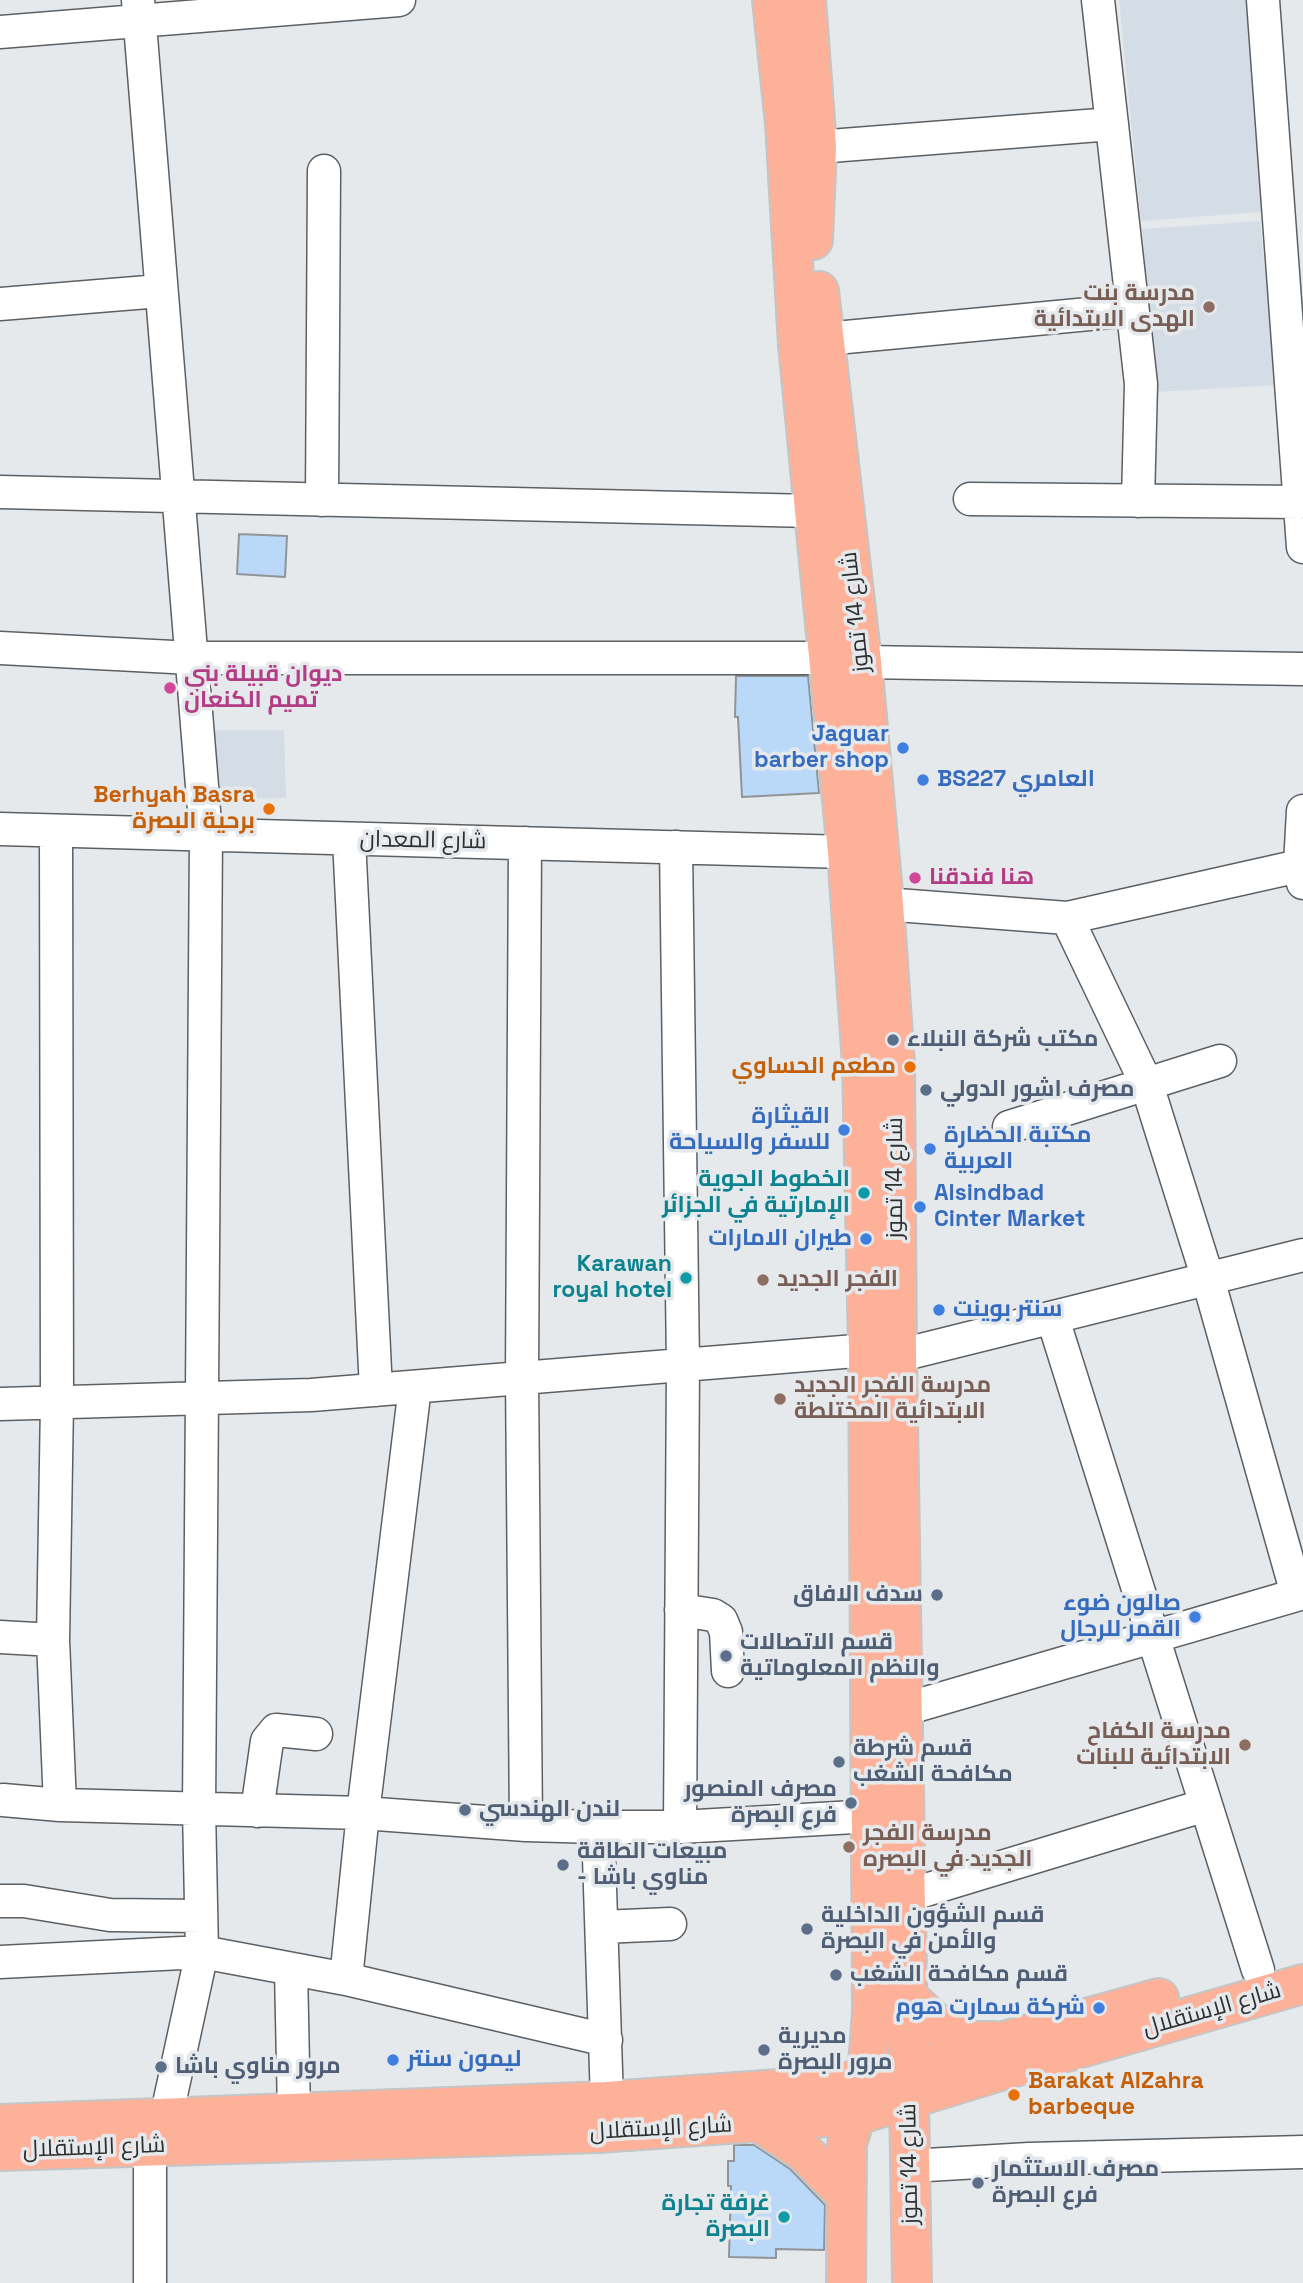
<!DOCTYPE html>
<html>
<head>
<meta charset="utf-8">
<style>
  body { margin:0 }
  canvas { display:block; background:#e6e9ec }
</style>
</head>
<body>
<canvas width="1303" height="2283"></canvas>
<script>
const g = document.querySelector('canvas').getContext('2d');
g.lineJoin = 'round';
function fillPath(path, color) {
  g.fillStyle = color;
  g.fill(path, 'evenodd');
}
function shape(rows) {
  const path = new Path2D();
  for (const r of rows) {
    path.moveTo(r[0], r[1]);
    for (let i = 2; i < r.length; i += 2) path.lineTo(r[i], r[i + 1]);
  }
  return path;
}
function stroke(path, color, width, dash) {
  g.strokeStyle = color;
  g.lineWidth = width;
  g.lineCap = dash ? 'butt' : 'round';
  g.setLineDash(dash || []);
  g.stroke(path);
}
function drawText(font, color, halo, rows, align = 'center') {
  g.font = font + ' "Space Grotesk",Cairo,sans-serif';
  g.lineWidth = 7;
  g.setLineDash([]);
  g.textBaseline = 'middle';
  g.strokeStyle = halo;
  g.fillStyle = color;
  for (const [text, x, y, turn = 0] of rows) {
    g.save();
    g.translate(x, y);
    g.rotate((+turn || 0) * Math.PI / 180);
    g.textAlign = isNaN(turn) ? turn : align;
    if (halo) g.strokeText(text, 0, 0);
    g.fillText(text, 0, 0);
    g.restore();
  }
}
fillPath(shape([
  [1119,0,1246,0,1262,212,1141,221],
  [1260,221,1276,385,1157,392,1142,229],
  [213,730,284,730,286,798,216,800]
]), '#d4dde6');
const building = shape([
  [239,534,287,536,285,577,237,574,239,534],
  [736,676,808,676,819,793,742,797,738,717,735,717,736,676],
  [734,2145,754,2145,790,2169,825,2205,824,2250,776,2249,776,2258,729,2257,731,2186,728,2186,728,2161,734,2161,734,2145]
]);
fillPath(building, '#bad8f8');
stroke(building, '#919497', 2);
const minor = shape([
  [138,0,206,835,199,1809,202,1952,166,2118],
  [1098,0,1141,384,1138,501],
  [1263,0,1303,547],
  [0,32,399,0],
  [817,147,1112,124],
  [0,304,160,291],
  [825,339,1131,310],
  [0,492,812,511],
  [970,499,1300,502],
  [322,500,324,171],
  [0,648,192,658,828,658],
  [862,662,1303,669],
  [1303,811,1300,865,1303,883],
  [0,829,847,852],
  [56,831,57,1403,53,1640,60,1805],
  [349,839,376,1390],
  [525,843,522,1377,526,1825],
  [676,847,683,1365,680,1827],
  [884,904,1067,918,1303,865],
  [1067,918,1147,1085,1208,1279,1297,1594],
  [1009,1127,1220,1061],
  [1053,1319,1258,1970],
  [897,1356,1303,1255],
  [0,1404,311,1395,868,1350],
  [681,1610,713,1615,721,1620,726,1632,728,1671],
  [0,1637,53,1640],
  [902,1710,1303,1593],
  [3,1800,60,1805,363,1813,526,1825,598,1827,680,1827,872,1816],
  [257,1811,267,1741,276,1730,316,1734],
  [598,1827,607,2101],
  [906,1896,1206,1805],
  [0,1901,24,1901,110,1915,201,1916],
  [602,1927,670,1924],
  [0,1962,202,1952,346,1979,606,2040],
  [291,1969,294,2113],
  [346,1979,363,1813,415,1387],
  [910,2166,1029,2159,1303,2152],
  [150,2283,150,2147]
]);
const major = shape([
  [772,0,785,124,798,345,847,852,862,1064,868,1350,872,2011,867,2078,847,2144,846,2283],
  [806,0,817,147,813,240],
  [819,291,862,662,884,904,895,1065,897,1356,912,2283],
  [908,1997,944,2031,970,2041,995,2041],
  [760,2123,804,2152,845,2194],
  [0,2124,607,2101,823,2086,907,2071,1011,2039,1159,1998],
  [0,2151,598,2133,857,2115,987,2075,1303,1984]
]);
stroke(minor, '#5d6063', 35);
stroke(major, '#c4c5c5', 42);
stroke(minor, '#fff', 32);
stroke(major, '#feb199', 38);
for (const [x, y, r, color] of [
  [1209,307,7,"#8d6e63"],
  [170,688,7,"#d1479c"],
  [903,748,7,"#3f7fe0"],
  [923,780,7,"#3f7fe0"],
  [269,809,7,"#e8710a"],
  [915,878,7,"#d1479c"],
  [893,1040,7,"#5c6f8a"],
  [910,1067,7,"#e8710a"],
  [926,1090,7,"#5c6f8a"],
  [844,1130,7,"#3f7fe0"],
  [930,1149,7,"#3f7fe0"],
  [864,1193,7,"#0f9aa8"],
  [920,1207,7,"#3f7fe0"],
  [866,1239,7,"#3f7fe0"],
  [686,1278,7,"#0f9aa8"],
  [763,1280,7,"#8d6e63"],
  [939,1310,7,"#3f7fe0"],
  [780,1399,7,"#8d6e63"],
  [937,1595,7,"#5c6f8a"],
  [1195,1617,7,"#3f7fe0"],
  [726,1656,7,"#5c6f8a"],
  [1245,1745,7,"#8d6e63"],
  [839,1762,7,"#5c6f8a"],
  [851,1803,7,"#5c6f8a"],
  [465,1810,7,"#5c6f8a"],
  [849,1847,7,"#8d6e63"],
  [563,1865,7,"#5c6f8a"],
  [807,1929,7,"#5c6f8a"],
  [836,1975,7,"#5c6f8a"],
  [1099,2008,7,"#3f7fe0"],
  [764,2050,7,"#5c6f8a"],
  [393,2060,7,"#3f7fe0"],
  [161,2067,7,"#5c6f8a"],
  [1014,2095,7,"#e8710a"],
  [978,2183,7,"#5c6f8a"],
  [784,2217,7,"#0f9aa8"]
]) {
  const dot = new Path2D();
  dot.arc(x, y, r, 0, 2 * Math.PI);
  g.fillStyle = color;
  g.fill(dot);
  stroke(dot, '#e6e9ec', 2.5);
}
drawText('bold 23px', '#785e54', '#e6e9ec', [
  ["مدرسة بنت",1195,294,"right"],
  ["الهدى اﻻبتدائية",1195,320,"right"],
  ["الفجر الجديد",777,1280],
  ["مدرسة الفجر الجديد",794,1386],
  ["الابتدائية المختلطة",794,1412],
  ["مدرسة الكفاح",1231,1732,"right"],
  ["الابتدائية للبنات",1231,1758,"right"],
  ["مدرسة الفجر",863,1834],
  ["الجديد في البصره",863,1860]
], 'left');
drawText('23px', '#2e2f30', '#e6e9ec', [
  ["شارع 14 تموز",856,612,-96],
  ["شارع المعدان",423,841,1],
  ["شارع 14 تموز",896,1178,-90],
  ["شارع الإستقلال",1212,2010,-16],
  ["شارع الإستقلال",661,2129,-3],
  ["شارع الإستقلال",94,2148,-2],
  ["شارع 14 تموز",910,2164,-91]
]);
drawText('bold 23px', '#b23c85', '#e6e9ec', [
  ["ديوان قبيلة بني",184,675],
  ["تميم الكنعان",184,701],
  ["هنا فندقنا",929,878]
], 'left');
drawText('bold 23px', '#366cbe', '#e6e9ec', [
  ["Jaguar",889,735],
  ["barber shop",889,761],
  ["BS227 العامري",937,780,"left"],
  ["القيثارة",830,1117],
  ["للسفر والسياحة",830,1143],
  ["مكتبة الحضارة",944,1136,"left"],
  ["العربية",944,1162,"left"],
  ["Alsindbad",934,1194,"left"],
  ["Cinter Market",934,1220,"left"],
  ["طيران الامارات",852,1239],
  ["سنتر بوينت",953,1310,"left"],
  ["صالون ضوء",1181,1604],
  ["القمر للرجال",1181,1630],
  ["شركة سمارت هوم",1085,2008],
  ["ليمون سنتر",407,2060,"left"]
], 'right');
drawText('bold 23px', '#c56008', '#e6e9ec', [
  ["Berhyah Basra",255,796],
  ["برحية البصرة",255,822],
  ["مطعم الحساوي",896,1067],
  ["Barakat AlZahra",1028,2082,"left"],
  ["barbeque",1028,2108,"left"]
], 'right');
drawText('bold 23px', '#4e5e75', '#e6e9ec', [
  ["مكتب شركة النبلاء",907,1040],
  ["مصرف اشور الدولي",940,1090],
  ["سدف الافاق",923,1595,"right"],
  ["قسم الاتصالات",740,1643],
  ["والنظم المعلوماتية",740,1669],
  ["قسم شرطة",853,1749],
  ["مكافحة الشغب",853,1775],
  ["مصرف المنصور",837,1790,"right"],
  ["فرع البصرة",837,1816,"right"],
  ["لندن الهندسي",479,1810],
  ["مبيعات الطاقة",577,1852],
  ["- مناوي باشا",577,1878],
  ["قسم الشؤون الداخلية",821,1916],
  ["والأمن في البصرة",821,1942],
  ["قسم مكافحة الشغب",850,1975],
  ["مديرية",778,2037],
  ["مرور البصرة",778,2063],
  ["مرور مناوي باشا",175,2067],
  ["مصرف الاستثمار",992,2170],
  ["فرع البصرة",992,2196]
], 'left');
drawText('bold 23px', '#0d838f', '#e6e9ec', [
  ["الخطوط الجوية",850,1180],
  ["الإمارتية في الجزائر",850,1206],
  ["Karawan",672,1265],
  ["royal hotel",672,1291],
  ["غرفة تجارة",770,2204],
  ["البصرة",770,2230]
], 'right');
</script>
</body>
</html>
